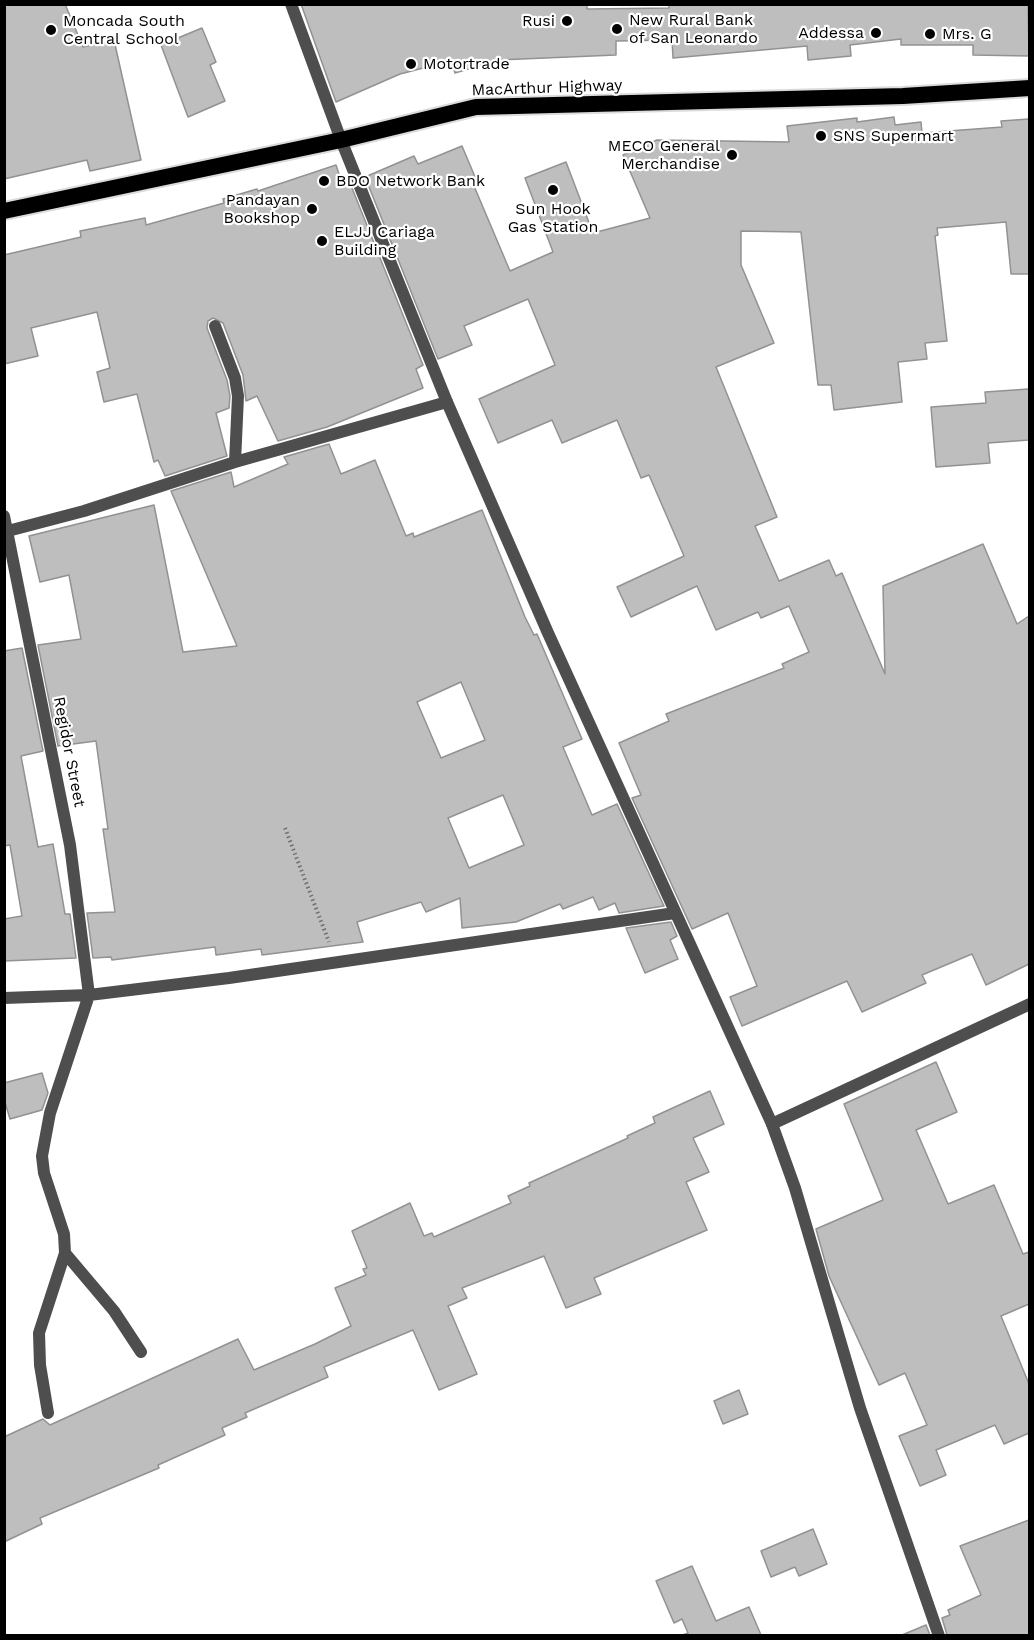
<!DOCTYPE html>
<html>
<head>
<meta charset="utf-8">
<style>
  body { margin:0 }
  #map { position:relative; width:1034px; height:1640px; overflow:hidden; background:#fff; font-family:"Work Sans",sans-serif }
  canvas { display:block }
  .frame { position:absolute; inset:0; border:6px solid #000; pointer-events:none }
</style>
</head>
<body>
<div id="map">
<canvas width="1034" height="1640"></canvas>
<div class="frame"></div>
</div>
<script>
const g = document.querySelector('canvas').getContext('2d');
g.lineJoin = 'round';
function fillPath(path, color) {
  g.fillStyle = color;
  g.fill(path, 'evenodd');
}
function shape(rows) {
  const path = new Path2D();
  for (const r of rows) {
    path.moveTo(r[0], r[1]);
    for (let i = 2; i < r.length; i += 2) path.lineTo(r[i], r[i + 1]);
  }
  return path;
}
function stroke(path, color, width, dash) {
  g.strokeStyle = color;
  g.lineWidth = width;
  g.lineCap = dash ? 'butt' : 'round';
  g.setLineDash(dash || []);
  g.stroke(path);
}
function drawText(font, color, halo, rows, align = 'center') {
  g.font = font + ' "Work Sans",sans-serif';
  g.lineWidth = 4.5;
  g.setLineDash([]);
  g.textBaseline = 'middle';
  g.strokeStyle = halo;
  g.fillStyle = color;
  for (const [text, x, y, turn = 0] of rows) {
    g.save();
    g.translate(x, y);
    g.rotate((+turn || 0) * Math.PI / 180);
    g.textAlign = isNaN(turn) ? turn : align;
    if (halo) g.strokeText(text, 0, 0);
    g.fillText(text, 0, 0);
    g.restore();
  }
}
const building = shape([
  [4,4,65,4,83,47,114,40,141,160,90,171,87,160,4,179,4,4],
  [301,4,587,4,587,9,669,8,669,4,1028,4,1029,56,973,55,973,45,901,45,901,39,850,45,851,56,808,60,807,46,673,58,672,40,616,41,616,55,498,60,455,73,451,61,400,74,336,102,301,4],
  [202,28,216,62,210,65,225,101,188,117,161,45,202,28],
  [894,117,895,125,921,122,922,133,1002,127,1001,121,1029,119,1029,274,1011,274,1006,222,937,228,938,235,935,236,947,341,925,343,927,359,898,362,902,402,834,410,831,385,818,385,801,232,741,231,741,265,774,343,716,367,777,517,755,526,779,581,829,560,836,576,842,573,885,674,883,586,983,544,1017,624,1029,616,1029,964,986,985,972,954,922,975,926,983,862,1012,847,981,742,1026,730,997,757,986,728,913,692,929,632,798,641,795,619,743,669,721,666,714,784,668,782,664,809,652,789,606,761,618,758,612,716,630,697,586,631,617,617,587,684,556,649,475,641,478,617,420,562,443,552,420,498,443,479,399,555,365,528,299,464,326,472,345,438,359,365,177,414,156,418,164,462,146,478,184,474,186,510,271,553,252,525,178,566,162,593,233,650,218,623,155,657,140,789,142,787,126,857,118,857,122,894,117],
  [336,165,343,186,350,183,423,365,416,369,423,388,327,427,278,441,257,396,246,401,243,375,223,323,213,318,208,321,207,328,227,380,230,396,229,408,216,413,227,456,165,476,158,460,154,462,137,394,104,402,97,372,110,368,97,312,31,328,38,356,4,364,4,255,81,237,80,231,145,218,146,225,224,203,223,199,257,189,258,191,336,165],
  [1029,389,1029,440,988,443,990,463,936,467,931,407,986,403,985,392,1029,389],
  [329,444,341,474,375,460,406,536,413,533,414,537,482,510,525,617,534,635,537,634,582,739,563,747,592,815,617,804,664,906,619,913,615,903,599,910,593,897,563,909,560,904,516,922,462,928,460,898,426,912,421,902,357,922,363,942,262,955,261,949,216,955,215,947,112,960,111,957,93,958,87,913,115,912,103,829,108,829,96,741,58,746,38,645,81,639,69,575,40,582,29,536,154,505,183,652,237,646,171,491,231,472,234,487,288,464,284,457,329,444],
  [461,682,485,740,441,758,417,702,461,682],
  [503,795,524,845,469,868,448,818,503,795],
  [22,648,43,751,21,756,38,847,53,844,65,914,70,914,76,958,4,961,4,919,22,916,10,845,4,846,4,651,22,648],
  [671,922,677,936,670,940,678,959,645,973,626,928,671,922],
  [936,1062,957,1112,916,1130,948,1204,994,1185,1023,1254,1029,1252,1029,1304,1001,1316,1029,1384,1029,1433,1004,1444,995,1425,936,1450,946,1475,920,1486,899,1436,927,1425,905,1373,879,1385,829,1276,816,1229,883,1200,844,1104,936,1062],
  [42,1073,48,1093,42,1110,10,1119,4,1099,4,1083,42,1073],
  [710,1091,724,1124,693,1138,709,1172,686,1182,707,1230,594,1278,601,1294,566,1308,544,1256,462,1288,467,1298,448,1306,477,1374,439,1390,413,1330,324,1367,328,1377,245,1413,247,1417,222,1428,225,1435,158,1465,159,1468,40,1518,42,1524,4,1542,4,1437,43,1419,50,1425,238,1339,254,1370,315,1344,351,1326,335,1288,366,1275,363,1269,367,1268,352,1231,410,1203,424,1236,432,1233,434,1237,511,1203,508,1196,530,1186,529,1183,628,1138,627,1136,655,1123,653,1117,710,1091],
  [739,1390,748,1414,723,1424,714,1401,739,1390],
  [1029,1520,1029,1635,947,1635,942,1618,950,1615,948,1610,981,1595,960,1546,1029,1520],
  [813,1529,827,1564,799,1576,795,1567,771,1577,761,1551,813,1529],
  [692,1566,716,1621,749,1607,761,1635,683,1635,688,1633,682,1619,674,1623,656,1581,692,1566],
  [926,1625,930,1635,902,1635,926,1625]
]);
fillPath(building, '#bebebe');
stroke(building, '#929292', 1.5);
const trunk = shape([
  [4,211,341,140,476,107,903,96,1030,88]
]);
stroke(trunk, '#dbdbdb', 20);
stroke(shape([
  [285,828,329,942]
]), '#707070', 4, [1.5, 3]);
stroke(shape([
  [291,4,341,140],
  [215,326,235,378,238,396,235,462],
  [4,516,70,845,89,995,50,1113,42,1156,44,1173,64,1234,65,1253,39,1333,40,1365,48,1413],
  [4,532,84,511,235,462,447,402],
  [4,998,89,995,229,978,675,913],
  [772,1124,1030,1004],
  [65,1253,114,1311,141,1352]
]), '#4e4e4e', 12);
stroke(shape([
  [341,140,447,402,548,633,772,1124,795,1188,860,1408,939,1636]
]), '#4e4e4e', 12);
stroke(trunk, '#000', 16);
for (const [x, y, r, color] of [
  [567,21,6,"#000"],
  [617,29,6,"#000"],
  [51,30,6,"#000"],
  [876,33,6,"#000"],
  [930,34,6,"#000"],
  [411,64,6,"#000"],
  [821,136,6,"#000"],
  [732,155,6,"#000"],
  [324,181,6,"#000"],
  [553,190,6,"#000"],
  [312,209,6,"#000"],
  [322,241,6,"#000"]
]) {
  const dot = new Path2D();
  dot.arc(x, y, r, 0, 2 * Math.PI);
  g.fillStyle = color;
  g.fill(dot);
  stroke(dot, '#fff', 2);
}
drawText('16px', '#000', '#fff', [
  ["New Rural Bank",629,20],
  ["of San Leonardo",629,38],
  ["Moncada South",63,21],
  ["Central School",63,39],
  ["Rusi",555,21,"right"],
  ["Addessa",864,33,"right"],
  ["Mrs. G",942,34],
  ["Motortrade",423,64],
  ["SNS Supermart",833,136],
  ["MECO General",720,146,"right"],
  ["Merchandise",720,164,"right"],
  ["BDO Network Bank",336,181],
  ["Pandayan",300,200,"right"],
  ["Bookshop",300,218,"right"],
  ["Sun Hook",553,209,"center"],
  ["Gas Station",553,227,"center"],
  ["ELJJ Cariaga",334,232],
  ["Building",334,250]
], 'left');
drawText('16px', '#000', '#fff', [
  ["MacArthur Highway",547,88,-2],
  ["Regidor Street",69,752,79]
]);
</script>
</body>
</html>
